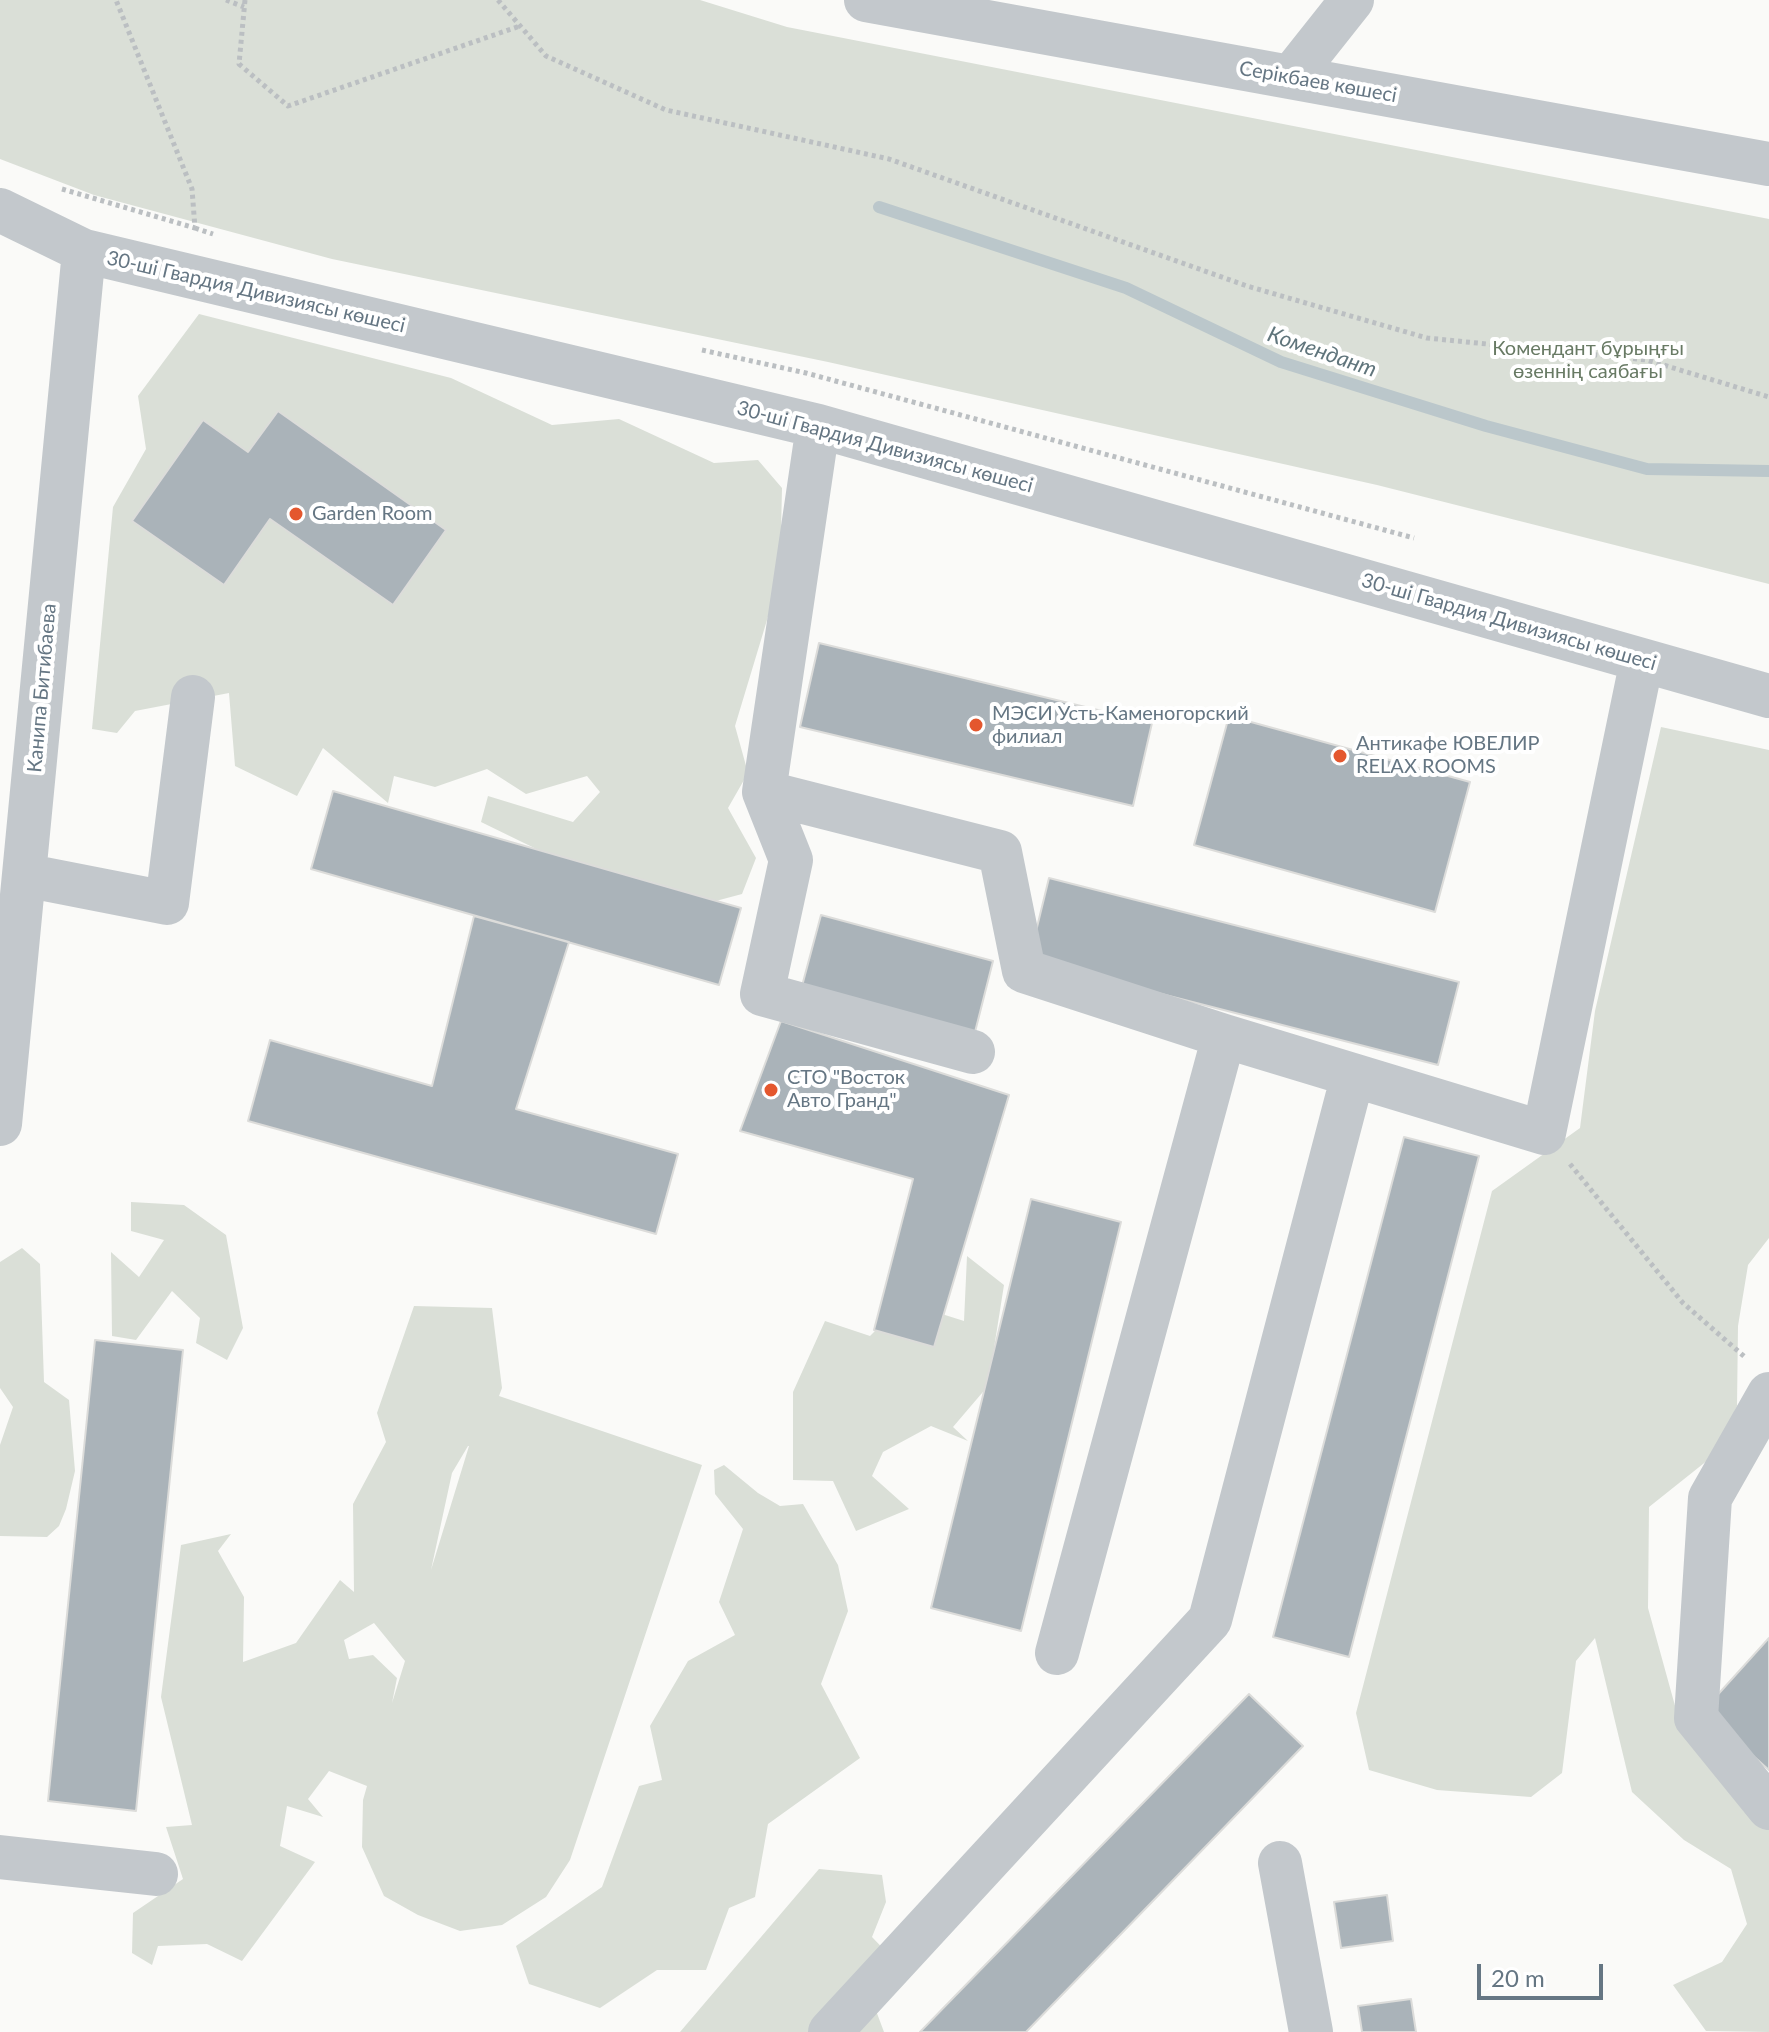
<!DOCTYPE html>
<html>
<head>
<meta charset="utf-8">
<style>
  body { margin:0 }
  #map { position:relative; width:1769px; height:2032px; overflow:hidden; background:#fafaf8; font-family:Lato,sans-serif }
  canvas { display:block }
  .scale { position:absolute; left:1477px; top:1964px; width:126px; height:36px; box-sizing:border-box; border:4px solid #657683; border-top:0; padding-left:10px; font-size:24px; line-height:28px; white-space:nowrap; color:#657683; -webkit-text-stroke:6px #fff; paint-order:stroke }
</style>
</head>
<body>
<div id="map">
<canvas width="1769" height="2032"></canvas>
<div class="scale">20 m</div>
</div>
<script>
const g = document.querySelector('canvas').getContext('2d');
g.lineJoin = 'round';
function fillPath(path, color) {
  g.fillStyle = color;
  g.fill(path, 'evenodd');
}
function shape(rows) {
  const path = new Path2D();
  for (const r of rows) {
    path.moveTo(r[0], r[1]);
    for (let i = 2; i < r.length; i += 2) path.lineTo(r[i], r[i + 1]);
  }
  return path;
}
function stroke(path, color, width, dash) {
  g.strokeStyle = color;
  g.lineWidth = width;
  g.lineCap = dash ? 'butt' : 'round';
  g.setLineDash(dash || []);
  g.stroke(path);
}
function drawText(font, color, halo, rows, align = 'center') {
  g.font = font + ' Lato,sans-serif';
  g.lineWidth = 8;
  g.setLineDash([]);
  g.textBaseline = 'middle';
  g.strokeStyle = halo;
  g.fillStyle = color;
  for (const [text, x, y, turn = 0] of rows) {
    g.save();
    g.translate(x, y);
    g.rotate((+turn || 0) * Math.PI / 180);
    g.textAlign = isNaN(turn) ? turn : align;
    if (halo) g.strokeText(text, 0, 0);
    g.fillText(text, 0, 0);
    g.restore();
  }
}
fillPath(shape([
  [0,0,700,0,787,27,1769,219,1769,584,1377,485,828,362,332,259,94,195,0,159],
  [199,314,451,378,552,425,619,419,714,463,758,460,782,488,780,577,735,726,748,773,728,808,756,858,742,894,697,906,650,881,608,884,481,822,488,796,573,822,600,792,587,776,526,794,487,769,435,787,394,776,388,803,323,748,297,796,235,766,229,693,135,711,117,733,92,729,113,507,146,449,138,396],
  [1661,727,1769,750,1769,1238,1748,1265,1738,1326,1737,1406,1713,1456,1649,1507,1648,1608,1677,1713,1769,1829,1769,2032,1706,2031,1673,1985,1722,1962,1747,1924,1731,1869,1684,1840,1632,1792,1595,1638,1576,1661,1562,1773,1531,1797,1437,1790,1369,1770,1356,1713,1492,1191,1580,1128,1595,1011],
  [131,1202,184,1205,226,1235,243,1328,227,1360,196,1343,200,1318,172,1291,136,1340,112,1336,111,1252,139,1277,164,1240,131,1231],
  [22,1248,40,1264,44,1382,69,1400,75,1471,66,1509,59,1526,47,1537,0,1536,0,1445,13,1407,0,1388,0,1262],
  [967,1256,1004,1285,988,1386,953,1427,968,1441,931,1426,883,1452,872,1476,909,1509,856,1531,833,1481,793,1480,793,1392,825,1321,870,1336,904,1302,964,1321],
  [414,1306,492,1308,502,1388,499,1396,702,1465,570,1860,546,1897,502,1925,460,1931,418,1915,384,1896,362,1847,363,1800,367,1786,329,1771,308,1799,323,1817,287,1806,280,1846,315,1862,242,1961,207,1944,158,1946,152,1965,132,1953,133,1913,183,1879,166,1827,192,1825,161,1697,181,1545,231,1534,218,1551,244,1597,243,1662,296,1643,340,1580,354,1592,353,1504,386,1442,377,1413],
  [468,1446,469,1446,431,1570,452,1473],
  [374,1623,405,1661,392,1703,397,1678,373,1655,349,1659,344,1640],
  [724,1465,758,1493,780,1506,803,1504,838,1565,848,1611,821,1684,860,1758,768,1824,755,1897,729,1908,706,1970,657,1970,600,2008,529,1984,516,1946,602,1887,639,1786,662,1780,650,1726,688,1661,735,1635,719,1602,743,1529,715,1494,714,1470],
  [819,1869,882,1875,886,1902,872,1937,896,1962,872,2000,884,2032,680,2032]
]), '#dadfd7');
stroke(shape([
  [879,207,1126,288,1281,362,1486,426,1647,469,1769,471]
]), '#bbc7cb', 12);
const building = shape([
  [278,411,446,530,393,605,270,519,224,585,132,521,203,420,248,452,278,411],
  [819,643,1152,723,1133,806,800,727,819,643],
  [1229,716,1470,782,1435,912,1194,845,1229,716],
  [333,791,741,908,719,985,311,869,333,791],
  [1049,878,1459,982,1438,1065,1029,960,1049,878],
  [821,915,993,961,975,1032,802,986,821,915],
  [474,916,569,942,516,1109,678,1154,656,1234,248,1121,270,1040,432,1086,474,916],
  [781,1021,1009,1095,934,1347,874,1330,913,1179,740,1131,781,1021],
  [1404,1137,1479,1156,1349,1657,1273,1637,1404,1137],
  [1031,1199,1121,1222,1021,1631,931,1608,1031,1199],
  [95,1340,183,1350,136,1811,48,1801,95,1340],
  [1769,1638,1769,1770,1703,1711,1769,1638],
  [1249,1694,1303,1746,1026,2032,920,2032,1249,1694],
  [1387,1895,1393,1941,1341,1948,1334,1902,1387,1895],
  [1411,1999,1416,2032,1362,2032,1358,2006,1411,1999]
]);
fillPath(building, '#aab3b9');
stroke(building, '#dcdcda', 2);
stroke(shape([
  [226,0,244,7],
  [245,0,239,64,288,106,520,26],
  [498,0,546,56,666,110,889,159,1247,286,1427,338,1647,360,1769,397],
  [62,189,195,228,192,189,116,0],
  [195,228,213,234],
  [702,350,806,373,1414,538],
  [1570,1164,1683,1303,1746,1358]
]), '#bbbfc2', 5, [4, 4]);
stroke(shape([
  [866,0,1769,164],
  [1291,77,1352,0],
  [0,210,84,251,818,426,1769,696],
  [818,426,764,792,791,860,762,994,973,1052],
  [764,792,1000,852,1024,971,1224,1036,1544,1133,1642,660],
  [24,875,167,903,193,697],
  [0,1124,84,251],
  [1769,1394,1710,1498,1696,1718,1769,1808],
  [1057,1653,1224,1036],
  [0,1857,156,1874],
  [1280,1863,1311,2032],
  [830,2032,1210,1620,1353,1075]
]), '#c3c8cc', 44);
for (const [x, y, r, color] of [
  [296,514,8,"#e4572e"],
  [976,725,8,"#e4572e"],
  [1340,756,8,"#e4572e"],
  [771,1090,8,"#e4572e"]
]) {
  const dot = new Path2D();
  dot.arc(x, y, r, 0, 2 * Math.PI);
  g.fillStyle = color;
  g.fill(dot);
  stroke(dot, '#fff', 3);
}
drawText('20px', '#657683', '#fff', [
  ["Серікбаев көшесі",1318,82,10],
  ["30-ші Гвардия Дивизиясы көшесі",256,292,13],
  ["30-ші Гвардия Дивизиясы көшесі",885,447,15],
  ["30-ші Гвардия Дивизиясы көшесі",1509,622,16],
  ["Канипа Битибаева",42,688,-85]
]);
drawText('20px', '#687a64', '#fff', [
  ["Комендант бұрыңғы",1588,349],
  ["өзеннің саябағы",1588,372]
]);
drawText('20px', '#657683', '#fff', [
  ["Garden Room",312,514],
  ["МЭСИ Усть-Каменогорский",992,714],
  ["филиал",992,737],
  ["Антикафе ЮВЕЛИР",1356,744],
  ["RELAX ROOMS",1356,767],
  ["СТО \"Восток",787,1078],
  ["Авто Гранд\"",787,1101]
], 'left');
drawText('italic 22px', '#60757c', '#fff', [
  ["Комендант",1322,352,19]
]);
</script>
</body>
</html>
